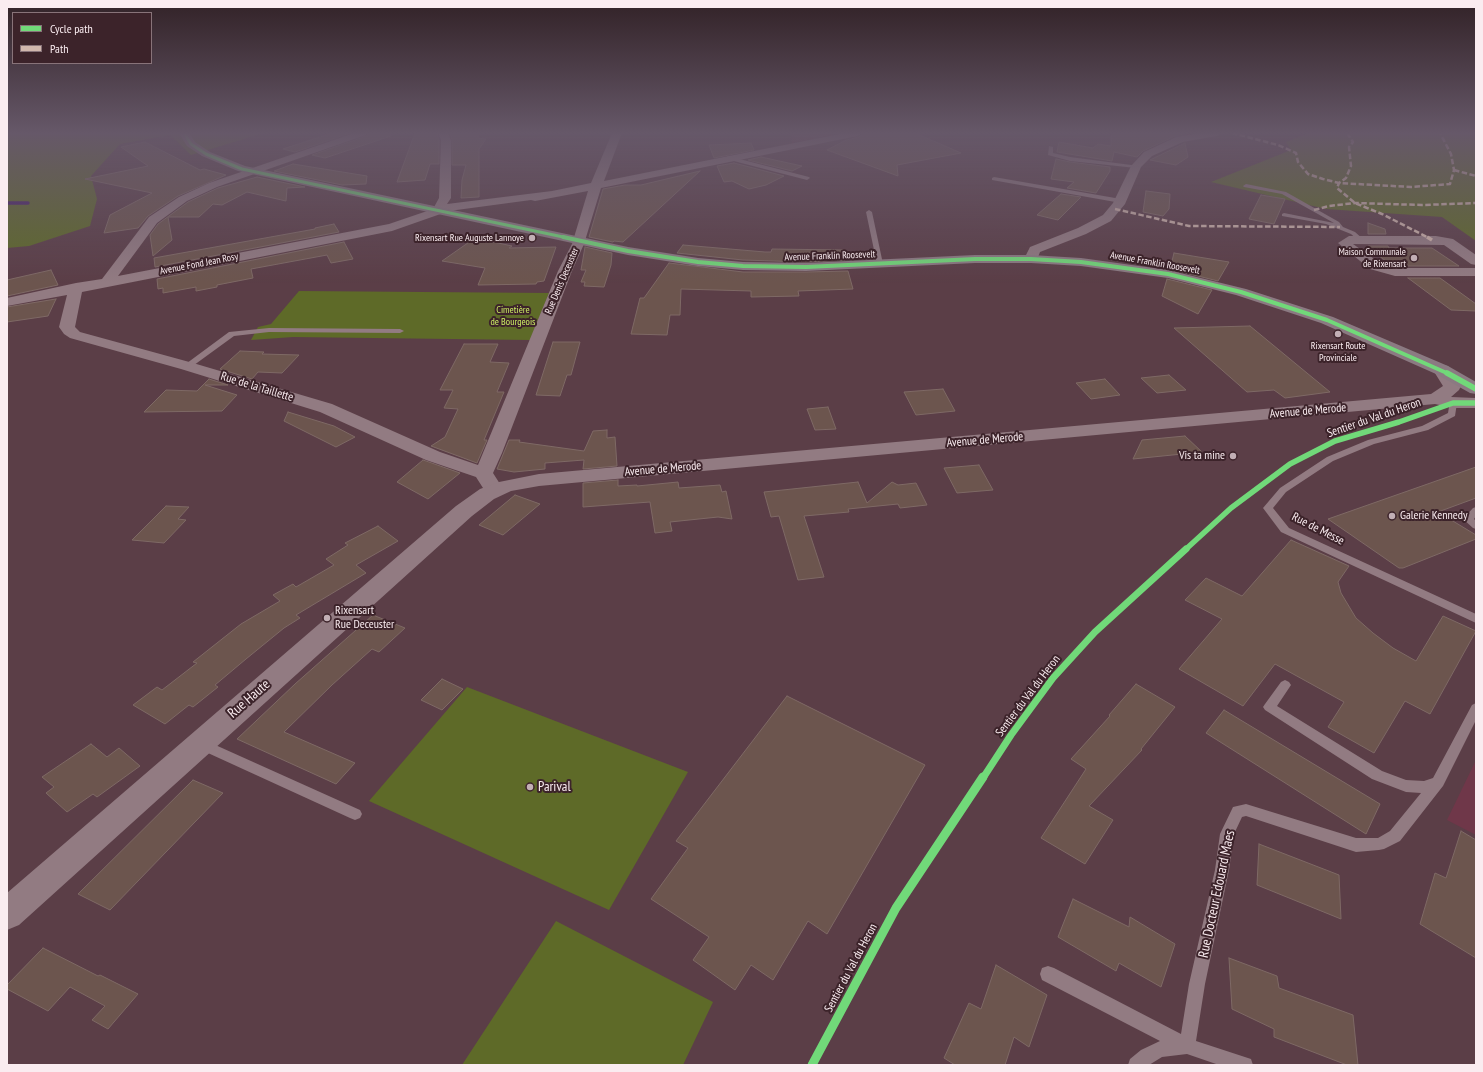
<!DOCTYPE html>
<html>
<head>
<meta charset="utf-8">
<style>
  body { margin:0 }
  #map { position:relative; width:1483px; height:1072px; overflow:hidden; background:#5b3e47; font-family:"PT Sans Narrow",sans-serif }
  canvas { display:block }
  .frame { position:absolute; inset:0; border:8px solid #faecf0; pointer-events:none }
  .legend { position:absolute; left:12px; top:12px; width:140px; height:52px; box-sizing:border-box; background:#3c232a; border:1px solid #887379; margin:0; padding:5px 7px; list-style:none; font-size:12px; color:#faecf0 }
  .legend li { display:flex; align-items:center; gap:8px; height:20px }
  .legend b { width:20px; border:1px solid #887379 }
</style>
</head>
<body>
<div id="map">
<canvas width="1483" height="1072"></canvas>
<div class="frame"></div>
<ul class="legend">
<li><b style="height:5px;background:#71d979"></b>Cycle path</li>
<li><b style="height:5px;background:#d1b7ad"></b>Path</li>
</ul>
</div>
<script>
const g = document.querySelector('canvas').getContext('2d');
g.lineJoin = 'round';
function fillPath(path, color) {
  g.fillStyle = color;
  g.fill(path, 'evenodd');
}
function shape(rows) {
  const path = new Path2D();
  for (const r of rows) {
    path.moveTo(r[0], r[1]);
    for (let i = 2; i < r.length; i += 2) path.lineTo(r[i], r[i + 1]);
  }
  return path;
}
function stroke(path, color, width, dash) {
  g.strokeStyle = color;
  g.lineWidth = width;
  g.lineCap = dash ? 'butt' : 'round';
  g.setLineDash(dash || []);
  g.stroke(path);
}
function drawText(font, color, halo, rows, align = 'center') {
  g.font = font + ' "PT Sans Narrow",sans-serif';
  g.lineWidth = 4;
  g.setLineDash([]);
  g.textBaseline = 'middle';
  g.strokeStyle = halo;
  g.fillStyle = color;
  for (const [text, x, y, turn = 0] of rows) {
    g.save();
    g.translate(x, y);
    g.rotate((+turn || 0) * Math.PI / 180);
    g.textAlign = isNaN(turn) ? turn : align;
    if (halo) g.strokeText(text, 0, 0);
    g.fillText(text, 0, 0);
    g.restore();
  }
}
fillPath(shape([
  [791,133,843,133,792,143],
  [1476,760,1476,835,1447,820]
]), '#6f3749');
fillPath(shape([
  [7,133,264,133,191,155,170,135,120,144,91,176,97,199,90,226,29,246,7,248],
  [1308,133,1476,133,1476,241,1442,217,1326,209,1211,182,1291,150,1286,142],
  [299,291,549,293,530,340,293,337,251,340,258,327,271,324],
  [467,687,688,772,609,910,369,801],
  [556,921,713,1002,683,1065,462,1065]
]), '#5e6a28');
stroke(shape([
  [7,203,28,203]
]), '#451d6a', 3.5);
const building = shape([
  [332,133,350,133,295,152,283,149,332,133],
  [369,133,390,133,391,136,325,158,312,155,366,136,369,133],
  [415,133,437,133,439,140,439,164,430,164,425,180,397,182,415,133],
  [450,133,479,133,478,138,486,139,479,149,479,197,461,198,462,180,466,165,452,165,452,140,450,133],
  [864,133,915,133,961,153,897,165,898,176,827,150,846,140,859,137,864,133],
  [1111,133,1184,133,1184,134,1175,136,1143,151,1137,157,1114,152,1112,161,1057,152,1059,142,1093,148,1098,144,1111,146,1111,133],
  [145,142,200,170,204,169,226,175,178,196,148,216,138,228,104,233,110,215,152,193,85,179,148,166,121,147,145,142],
  [751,143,754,150,714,158,709,145,751,143],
  [1185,143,1188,157,1176,165,1150,160,1185,143],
  [761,157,802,166,792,171,748,160,761,157],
  [1056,159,1070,162,1110,167,1110,171,1096,193,1067,188,1074,182,1051,179,1056,159],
  [734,163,784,176,766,185,749,189,732,181,724,182,717,166,734,163],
  [293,164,367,176,366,184,342,185,274,171,293,164],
  [700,171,623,242,614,241,613,242,589,237,603,189,625,185,641,185,700,171],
  [257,177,305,187,287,188,286,201,247,192,222,205,213,204,199,217,168,217,172,240,153,256,150,235,158,224,188,202,218,188,257,177],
  [1146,191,1170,194,1169,209,1163,216,1143,212,1146,191],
  [1061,194,1081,197,1058,220,1037,215,1061,194],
  [1261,195,1285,199,1274,224,1249,219,1261,195],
  [1368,223,1385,229,1386,234,1368,234,1368,223],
  [334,224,339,232,155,267,154,258,315,229,315,228,334,224],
  [475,238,512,246,509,248,556,247,544,281,537,282,536,284,478,285,485,268,442,261,475,238],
  [344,242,353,259,331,263,327,255,251,269,253,278,217,285,217,287,196,291,196,287,163,293,163,288,158,289,157,279,344,242],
  [683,245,765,252,771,252,772,249,843,250,845,260,806,262,743,260,677,253,683,245],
  [1369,246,1388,246,1389,248,1432,248,1459,266,1396,266,1391,265,1369,248,1369,246],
  [585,247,612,253,611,265,604,287,584,286,585,282,581,282,586,270,581,270,585,247],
  [1174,253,1229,262,1218,281,1170,269,1174,253],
  [669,263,743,272,806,272,848,271,853,289,798,291,799,296,751,297,751,291,681,289,680,315,670,315,667,335,631,334,640,298,644,298,669,263],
  [51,270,58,285,7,296,7,280,51,270],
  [1408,278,1440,278,1476,304,1476,311,1451,310,1408,278],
  [1167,279,1212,290,1198,314,1162,296,1167,279],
  [56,299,48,316,7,322,7,307,56,299],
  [1250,326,1330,392,1285,398,1274,390,1247,392,1174,328,1250,326],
  [553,342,580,342,571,375,567,375,560,396,536,395,553,342],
  [464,344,498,344,490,362,509,363,497,392,504,392,484,440,487,440,477,463,431,446,445,437,458,409,444,408,453,390,440,390,464,344],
  [240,351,264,352,262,354,299,355,282,373,258,372,252,379,220,369,240,351],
  [1169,375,1186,390,1157,393,1141,378,1169,375],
  [209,379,228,385,205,385,237,395,222,411,144,412,166,390,197,391,209,379],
  [1105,379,1120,395,1091,399,1076,383,1105,379],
  [943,389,955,411,916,415,904,392,943,389],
  [828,407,836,429,815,430,807,409,828,407],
  [288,412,334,426,355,437,336,447,284,421,288,412],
  [607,430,607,438,615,437,617,466,583,469,584,460,545,463,545,469,514,472,497,469,509,440,520,440,519,442,584,451,593,431,607,430],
  [1185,436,1202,452,1133,459,1142,440,1185,436],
  [423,460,426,461,460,473,428,499,397,482,423,460],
  [979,465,993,490,957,493,944,468,979,465],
  [1476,467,1476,498,1438,512,1476,535,1476,539,1403,568,1399,568,1328,519,1476,467],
  [618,480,618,486,637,485,637,486,678,482,679,488,720,485,722,492,726,491,732,519,718,517,670,522,672,531,655,533,650,502,583,507,583,483,618,480],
  [858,482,867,503,892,482,898,485,916,483,927,505,900,508,898,504,848,509,849,512,804,516,824,577,798,580,779,516,771,517,764,492,858,482],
  [515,495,540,504,503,535,479,525,515,495],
  [166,506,189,507,178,519,186,520,164,543,132,540,166,506],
  [378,526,398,541,356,565,366,573,296,615,300,618,284,628,246,659,215,685,218,687,193,707,189,705,165,724,133,705,157,687,162,690,197,663,193,662,241,624,280,601,273,595,293,584,296,587,334,565,326,559,348,545,345,543,378,526],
  [1291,540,1349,566,1338,582,1341,593,1356,618,1373,633,1393,648,1416,661,1443,616,1476,631,1430,714,1405,701,1374,753,1328,727,1344,702,1275,664,1243,706,1179,669,1222,619,1185,600,1206,578,1242,596,1291,540],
  [373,615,405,628,379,652,372,649,332,685,284,732,355,763,336,784,237,739,295,684,373,615],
  [442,679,463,689,442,710,421,700,442,679],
  [1136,684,1175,707,1141,749,1142,750,1089,806,1113,820,1085,864,1041,838,1086,769,1071,759,1110,716,1109,715,1136,684],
  [787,696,925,765,827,934,808,921,773,980,751,965,735,990,693,960,709,937,651,899,688,848,676,841,787,696],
  [1224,710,1380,804,1366,834,1206,733,1224,710],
  [91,744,107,757,119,748,140,766,97,797,93,794,67,812,46,793,54,787,42,777,91,744],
  [193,780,223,793,110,910,78,894,193,780],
  [1461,831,1476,840,1476,958,1420,924,1435,873,1446,878,1461,831],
  [1259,844,1339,875,1341,919,1257,885,1259,844],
  [1073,899,1129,927,1130,917,1175,944,1161,987,1119,963,1116,971,1058,937,1073,899],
  [43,948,98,976,100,975,138,994,108,1029,92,1020,105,1006,70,987,48,1011,7,989,7,985,43,948],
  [1229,958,1277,976,1279,988,1353,1015,1358,1065,1347,1065,1274,1037,1274,1029,1232,1009,1229,958],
  [996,965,1047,995,1029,1047,1014,1037,1005,1065,955,1065,944,1058,969,1003,981,1009,996,965]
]);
fillPath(building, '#6c554e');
stroke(building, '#7e6965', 1);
fillPath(shape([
  [1049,146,1053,147,1053,153,1070,157,1139,166,1136,168,1070,161,1048,155,1049,146],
  [728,156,809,177,810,178,807,180,726,159,728,156],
  [994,177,1121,199,1124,201,1121,203,992,180,992,178,994,177],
  [1246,184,1286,192,1339,222,1343,227,1355,232,1364,240,1359,241,1351,234,1326,224,1282,216,1282,214,1284,213,1334,223,1282,194,1244,187,1243,186,1246,184],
  [869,210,872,212,883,264,880,266,877,264,866,212,869,210],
  [269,328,400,329,404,331,400,333,269,332,234,336,190,368,187,368,183,366,229,332,269,328],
  [1450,401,1453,401,1457,403,1455,416,1428,430,1374,444,1333,461,1286,492,1273,508,1289,528,1476,614,1476,623,1281,532,1263,508,1280,488,1327,457,1368,440,1422,426,1448,413,1450,401],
  [1476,507,1476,516,1474,519,1476,521,1476,529,1473,528,1463,519,1473,508,1476,507],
  [1285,680,1289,682,1291,685,1277,706,1382,771,1406,780,1424,781,1433,778,1472,705,1476,703,1476,720,1443,786,1400,841,1384,849,1379,850,1356,852,1246,816,1242,817,1234,834,1229,870,1205,984,1196,1041,1251,1059,1253,1065,1219,1065,1187,1054,1162,1057,1149,1065,1128,1065,1130,1059,1141,1050,1160,1041,1042,980,1040,974,1042,968,1048,966,1054,968,1181,1034,1189,984,1215,870,1220,834,1233,807,1246,804,1356,838,1378,838,1390,831,1421,793,1406,792,1372,779,1265,710,1263,707,1265,704,1281,682,1285,680],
  [202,739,360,810,362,814,360,818,355,820,350,818,197,748,196,744,197,740,202,739]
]), '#927b82');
fillPath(shape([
  [354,133,368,133,366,135,217,187,187,201,157,223,118,276,389,224,433,209,439,198,441,140,438,133,448,133,451,140,451,198,447,204,552,191,591,183,612,133,622,133,604,181,844,133,863,133,858,136,601,188,584,244,572,271,502,453,493,473,500,484,497,488,490,490,483,488,476,477,426,460,320,412,181,369,70,338,64,334,59,327,67,295,7,306,7,298,76,283,102,279,149,217,179,197,209,183,354,133],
  [588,191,572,244,558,271,478,465,440,452,332,404,193,363,80,332,75,327,82,292,392,231,449,211,531,200,535,201,588,191],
  [1199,133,1222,133,1217,136,1183,142,1152,156,1141,167,1125,204,1111,221,1086,234,1040,252,1036,262,1026,262,1024,259,1030,247,1078,228,1103,215,1113,203,1131,166,1144,152,1176,137,1199,133],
  [1349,236,1436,236,1453,239,1476,255,1476,265,1471,264,1444,245,1353,244,1380,263,1396,268,1476,268,1476,276,1395,276,1370,269,1338,243,1349,236]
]), '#927b82');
fillPath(shape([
  [1442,365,1448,366,1460,382,1461,386,1459,390,1451,397,1476,398,1476,408,1453,408,1435,404,539,486,511,491,494,499,472,516,19,925,7,930,7,893,456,506,480,489,499,482,539,474,1431,394,1443,386,1433,370,1436,366,1442,365]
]), '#927b82');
fillPath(shape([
  [179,133,189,133,195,142,210,152,245,166,628,247,698,258,743,262,806,263,975,255,1031,255,1081,258,1168,270,1246,289,1333,317,1448,366,1476,382,1476,394,1470,393,1436,374,1321,323,1236,295,1168,278,1081,266,1031,263,975,263,806,271,743,270,698,266,628,255,238,171,202,156,187,146,179,133]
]), '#8b7a82');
stroke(shape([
  [1232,133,1278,145,1296,153,1298,162,1308,174,1323,179,1339,183,1411,187,1450,184,1454,170,1451,154,1440,133],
  [1347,133,1353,142,1349,147,1351,166,1346,178,1339,183,1337,188,1355,203,1382,214,1429,238],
  [1454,170,1476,176],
  [1115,209,1189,226,1340,227],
  [1314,210,1329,206,1355,203,1422,205,1476,203]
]), '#d1b7ad', 2.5, [5.5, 2.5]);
stroke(shape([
  [1427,237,1432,240]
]), '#d1b7ad', 3.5, [7, 3.5]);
stroke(shape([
  [184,133,191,144,206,154,242,169,568,238]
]), '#71d979', 3);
stroke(shape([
  [563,237,628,251,698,262,743,266,806,267,975,259,1031,259,1081,262,1168,274,1241,292,1327,320,1449,374]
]), '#71d979', 4);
stroke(shape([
  [1447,373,1476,389],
  [1185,550,1231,508,1290,464,1335,441,1399,422,1453,403,1476,403]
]), '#71d979', 5.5);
stroke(shape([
  [983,778,1011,735,1053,678,1095,632,1186,549]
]), '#71d979', 7);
stroke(shape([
  [812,1065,896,908,983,777]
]), '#71d979', 9);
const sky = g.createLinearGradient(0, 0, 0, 283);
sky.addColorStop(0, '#322227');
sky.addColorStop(0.47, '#665869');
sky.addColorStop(1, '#66586900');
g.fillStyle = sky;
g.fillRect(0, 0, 1483, 283);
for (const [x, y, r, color] of [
  [532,238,4,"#c2afb5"],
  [1414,258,4,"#c2afb5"],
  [1338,334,4,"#c2afb5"],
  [1233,456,4,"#c2afb5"],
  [1392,516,4,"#c2afb5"],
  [327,618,4,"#c2afb5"],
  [530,787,4,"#c2afb5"]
]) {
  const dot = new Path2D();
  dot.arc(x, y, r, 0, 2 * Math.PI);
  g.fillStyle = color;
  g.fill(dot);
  stroke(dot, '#3c232a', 1.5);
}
drawText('10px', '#faecf0', '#3c232a', [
  ["Rixensart Rue Auguste Lannoye",524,238],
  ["Maison Communale",1406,252],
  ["de Rixensart",1406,264],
  ["Rixensart Route",1338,346,"center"],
  ["Provinciale",1338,358,"center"]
], 'right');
drawText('10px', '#faecf0', '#3c232a', [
  ["Avenue Franklin Roosevelt",830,256,-2],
  ["Avenue Franklin Roosevelt",1155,263,10],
  ["Avenue Fond Jean Rosy",199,264,-11],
  ["Rue Denis Deceuster",562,281,-67]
]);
drawText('10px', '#cbec64', '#3c232a', [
  ["Cimetière",513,310],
  ["de Bourgeois",513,322]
]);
drawText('12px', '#faecf0', '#3c232a', [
  ["Rue de la Taillette",257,387,17],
  ["Avenue de Merode",1308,411,-5],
  ["Sentier du Val du Heron",1374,418,-19],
  ["Avenue de Merode",985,440,-5],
  ["Avenue de Merode",663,469,-5],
  ["Rue de Messe",1318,529,27],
  ["Sentier du Val du Heron",1028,696,-53],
  ["Sentier du Val du Heron",851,968,-62]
]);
drawText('12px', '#faecf0', '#3c232a', [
  ["Vis ta mine",1225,456,"right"],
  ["Galerie Kennedy",1400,516],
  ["Rixensart",335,611],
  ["Rue Deceuster",335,625]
], 'left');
drawText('14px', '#faecf0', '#3c232a', [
  ["Rue Haute",249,699,-41],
  ["Rue Docteur Edouard Maes",1217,894,-78]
]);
drawText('14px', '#faecf0', '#3c232a', [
  ["Parival",538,787]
], 'left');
</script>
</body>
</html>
